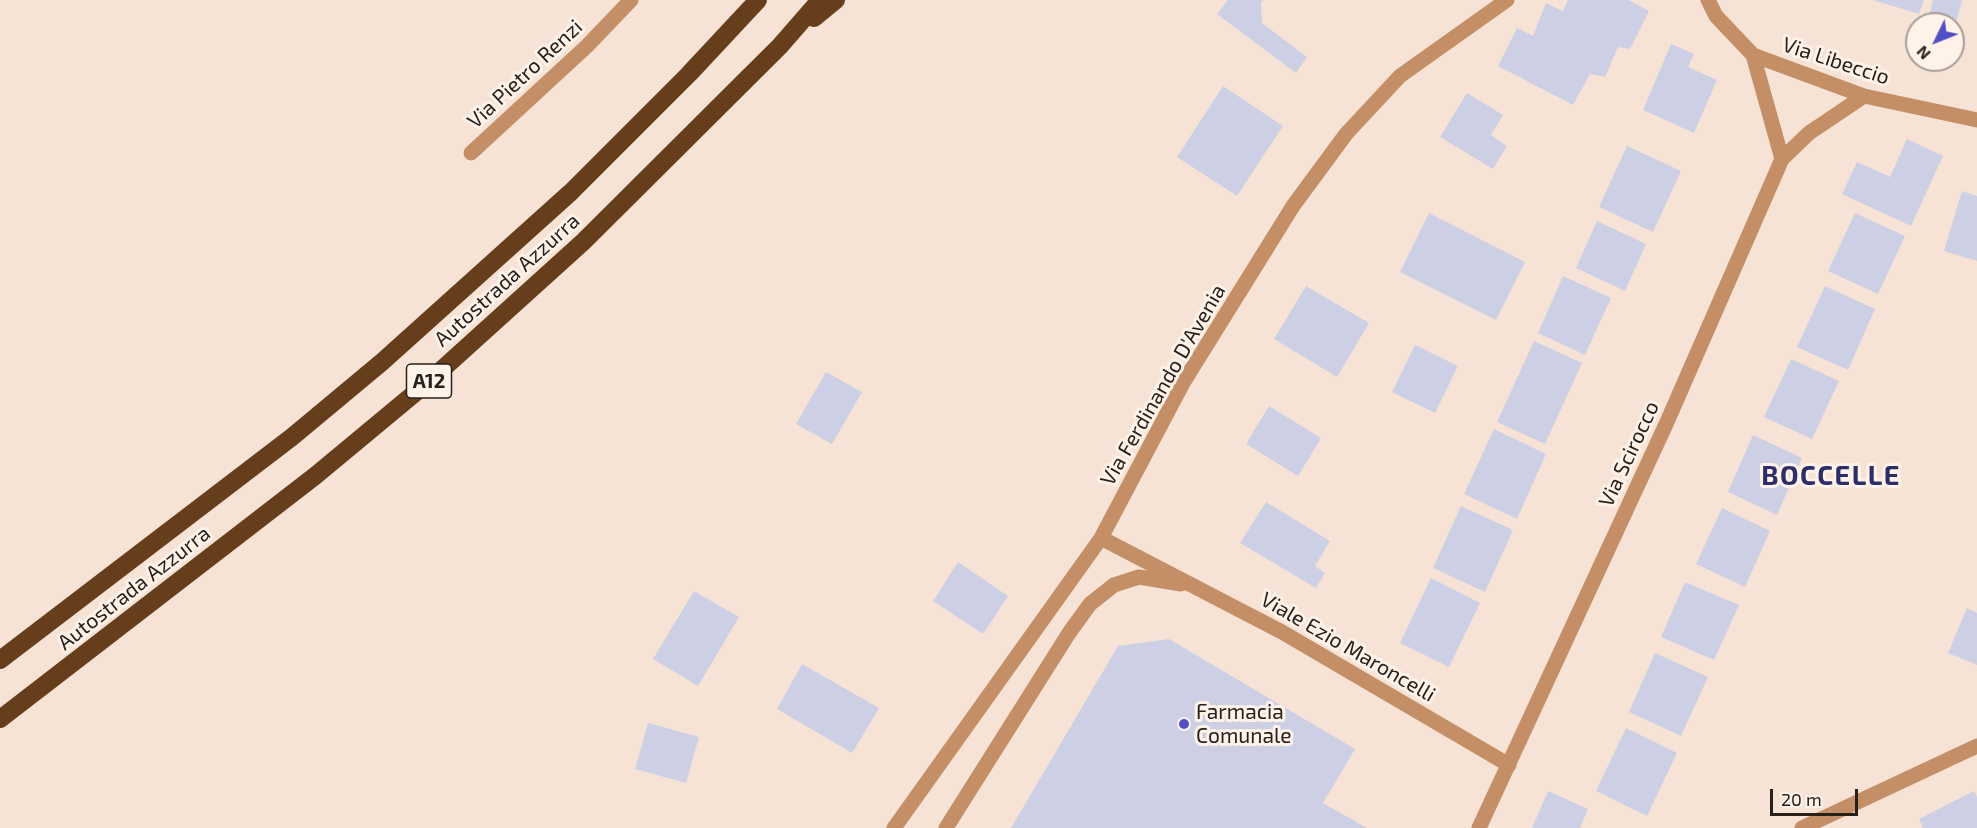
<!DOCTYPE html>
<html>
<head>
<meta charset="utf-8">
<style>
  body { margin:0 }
  #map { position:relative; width:1977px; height:828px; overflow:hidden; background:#f6e3d5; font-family:"Exo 2",sans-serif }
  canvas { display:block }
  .north { position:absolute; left:1905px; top:12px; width:60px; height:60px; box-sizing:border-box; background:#fef2e9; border:2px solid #a89e97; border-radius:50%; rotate:227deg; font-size:16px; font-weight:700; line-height:24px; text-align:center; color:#27201b }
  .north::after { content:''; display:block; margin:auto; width:21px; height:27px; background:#524ec5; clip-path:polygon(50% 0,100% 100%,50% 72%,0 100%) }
  .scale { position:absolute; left:1770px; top:789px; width:88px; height:27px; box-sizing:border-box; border:3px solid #27201b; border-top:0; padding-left:8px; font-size:18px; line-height:21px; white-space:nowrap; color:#27201b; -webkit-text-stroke:4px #fef2e9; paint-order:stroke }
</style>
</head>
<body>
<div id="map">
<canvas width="1977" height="828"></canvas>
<div class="north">N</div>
<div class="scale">20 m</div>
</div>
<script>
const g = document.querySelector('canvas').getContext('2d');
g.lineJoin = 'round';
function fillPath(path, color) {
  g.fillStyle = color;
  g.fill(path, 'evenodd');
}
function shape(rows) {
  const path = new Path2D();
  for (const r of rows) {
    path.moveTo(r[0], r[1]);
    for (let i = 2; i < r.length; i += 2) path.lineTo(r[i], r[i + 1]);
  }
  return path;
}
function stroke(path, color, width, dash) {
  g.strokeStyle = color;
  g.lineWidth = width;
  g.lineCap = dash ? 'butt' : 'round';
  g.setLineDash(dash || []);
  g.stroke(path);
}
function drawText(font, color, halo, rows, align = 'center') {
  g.font = font + ' "Exo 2",sans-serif';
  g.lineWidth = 6;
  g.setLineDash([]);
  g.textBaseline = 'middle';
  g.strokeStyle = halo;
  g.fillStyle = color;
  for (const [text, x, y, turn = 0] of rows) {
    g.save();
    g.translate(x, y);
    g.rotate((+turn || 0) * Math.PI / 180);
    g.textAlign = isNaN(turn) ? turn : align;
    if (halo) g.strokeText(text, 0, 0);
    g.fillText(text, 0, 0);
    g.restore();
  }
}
fillPath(shape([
  [1228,0,1263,0,1261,3,1262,23,1307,57,1296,73,1217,14],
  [1568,0,1628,0,1649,11,1630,49,1618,47,1605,77,1590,74,1573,105,1498,66,1517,28,1533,36,1546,3,1563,11],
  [1873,0,1924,0,1919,14],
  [1933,0,1962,0,1954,31,1953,24,1927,24],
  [1671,44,1694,54,1688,67,1717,80,1694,133,1643,110],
  [1223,86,1283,126,1237,196,1177,157],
  [1467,93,1503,115,1491,135,1507,146,1493,169,1440,137],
  [1907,139,1943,156,1911,226,1842,194,1857,162,1890,177],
  [1627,146,1681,171,1653,232,1599,207],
  [1962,191,1977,196,1977,261,1944,251],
  [1429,213,1525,262,1496,320,1400,272],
  [1855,213,1905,236,1878,294,1828,271],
  [1597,221,1646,244,1625,291,1576,268],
  [1563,276,1611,298,1585,355,1538,333],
  [1306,286,1369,323,1337,377,1274,339],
  [1825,286,1875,309,1848,370,1797,347],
  [1534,341,1582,363,1545,444,1497,422],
  [1415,345,1458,366,1435,413,1392,392],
  [1791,359,1839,381,1812,439,1764,417],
  [826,372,862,392,832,444,796,424],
  [1269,406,1321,438,1298,476,1246,444],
  [1494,429,1546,454,1517,519,1464,494],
  [1753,435,1802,458,1777,515,1728,492],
  [1266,502,1330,541,1315,566,1325,573,1316,588,1240,543],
  [1461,506,1513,530,1485,592,1433,568],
  [1722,508,1770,531,1745,587,1696,564],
  [958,562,1008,596,983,634,933,601],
  [1431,578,1480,603,1449,667,1400,643],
  [1685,582,1739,605,1714,660,1661,637],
  [694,591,739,617,698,686,653,659],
  [1967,608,1977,613,1977,665,1948,653],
  [1169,639,1355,749,1323,803,1367,828,1011,828,1118,646],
  [1655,653,1708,677,1681,736,1629,712],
  [802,664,879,708,852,753,777,709],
  [648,723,699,737,686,783,635,769],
  [1626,728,1677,753,1647,816,1596,791],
  [1548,791,1588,809,1580,828,1532,828],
  [1974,791,1977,797,1977,828,1923,828,1919,819]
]), '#cdd0e5');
stroke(shape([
  [1708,0,1716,16,1753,55,1864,96,1977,120],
  [1753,55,1782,159],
  [471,153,587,46,631,0],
  [1101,538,1282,632,1509,765],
  [894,828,1101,538,1183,383,1293,206,1346,134,1400,76,1507,0],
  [946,828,1069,633,1090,604,1114,585,1139,577,1181,584],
  [1479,828,1667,422,1782,159,1809,133,1864,96],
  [1802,828,1977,746]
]), '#c48f67', 15);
stroke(shape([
  [814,18,836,0],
  [0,660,292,437,382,362,571,192,689,74,758,0],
  [0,719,315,476,427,383,583,242,780,46,820,0]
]), '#673e1c', 18);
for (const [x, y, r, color] of [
  [1184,724,6,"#524ec5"]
]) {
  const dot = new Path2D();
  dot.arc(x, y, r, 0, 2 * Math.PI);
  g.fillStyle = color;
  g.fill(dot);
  stroke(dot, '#fef2e9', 2);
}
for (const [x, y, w] of [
  [429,381,45]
]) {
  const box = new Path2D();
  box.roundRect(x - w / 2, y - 17, w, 34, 4.5);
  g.fillStyle = '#fef2e9';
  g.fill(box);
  stroke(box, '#27201b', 1.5);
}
drawText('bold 20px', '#27201b', null, [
  ["A12",429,381]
]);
drawText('21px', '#27201b', '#fef2e9', [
  ["Via Libeccio",1836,61,18],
  ["Via Pietro Renzi",525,74,-43],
  ["Autostrada Azzurra",507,280,-42],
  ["Via Ferdinando D'Avenia",1163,385,-60],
  ["Via Scirocco",1629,454,-65],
  ["Autostrada Azzurra",134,588,-38],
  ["Viale Ezio Maroncelli",1348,647,30]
]);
drawText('21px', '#27201b', '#fef2e9', [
  ["Farmacia",1196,712],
  ["Comunale",1196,736]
], 'left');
g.letterSpacing = '1.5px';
drawText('bold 27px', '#2d2d67', '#fef2e9', [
  ["BOCCELLE",1831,476]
]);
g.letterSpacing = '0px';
</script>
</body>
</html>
